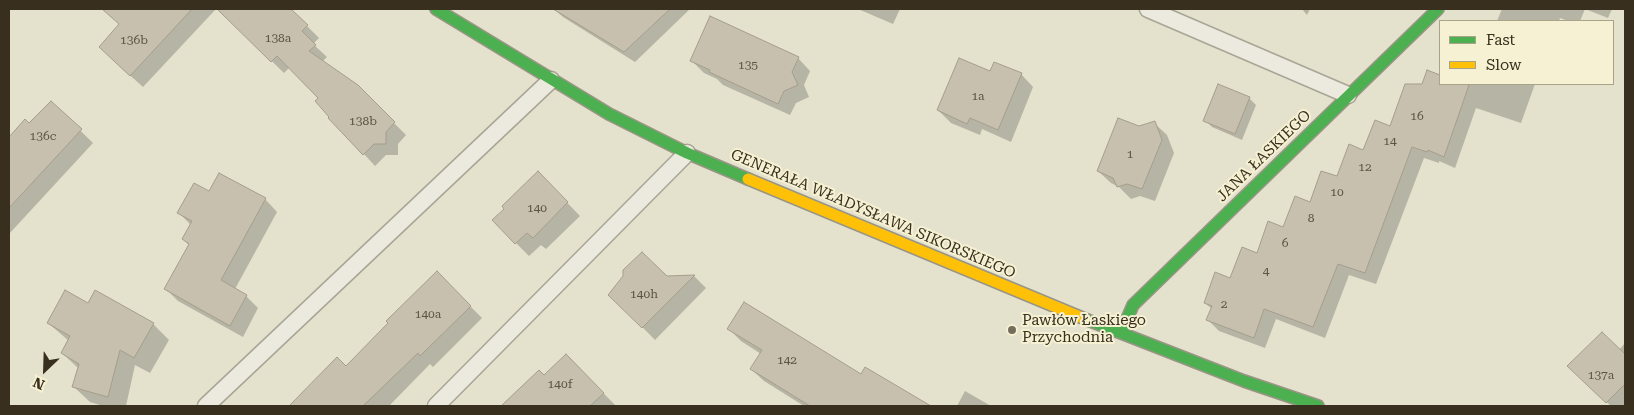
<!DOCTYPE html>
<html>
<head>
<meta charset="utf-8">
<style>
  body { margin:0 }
  #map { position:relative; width:1634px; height:415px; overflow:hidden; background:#e4e1cd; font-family:"Roboto Serif",serif }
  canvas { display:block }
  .frame { position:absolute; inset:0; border:10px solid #382f1e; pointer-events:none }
  .legend { position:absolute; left:1439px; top:20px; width:175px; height:65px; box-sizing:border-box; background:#f5f1d2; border:1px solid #a9a38a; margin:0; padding:6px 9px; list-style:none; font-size:15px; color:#382f1e }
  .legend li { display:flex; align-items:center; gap:10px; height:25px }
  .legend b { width:25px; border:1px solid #a9a38a }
  .north { position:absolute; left:20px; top:345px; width:50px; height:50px; -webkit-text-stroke:4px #f5f1d2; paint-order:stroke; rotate:204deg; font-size:14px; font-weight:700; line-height:20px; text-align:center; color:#382f1e }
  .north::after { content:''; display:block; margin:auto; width:18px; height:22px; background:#382f1e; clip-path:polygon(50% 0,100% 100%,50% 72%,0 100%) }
</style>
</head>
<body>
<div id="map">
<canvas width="1634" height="415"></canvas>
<div class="frame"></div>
<ul class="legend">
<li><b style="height:6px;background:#4caf50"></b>Fast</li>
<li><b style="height:6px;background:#ffc107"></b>Slow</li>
</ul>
<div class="north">N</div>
</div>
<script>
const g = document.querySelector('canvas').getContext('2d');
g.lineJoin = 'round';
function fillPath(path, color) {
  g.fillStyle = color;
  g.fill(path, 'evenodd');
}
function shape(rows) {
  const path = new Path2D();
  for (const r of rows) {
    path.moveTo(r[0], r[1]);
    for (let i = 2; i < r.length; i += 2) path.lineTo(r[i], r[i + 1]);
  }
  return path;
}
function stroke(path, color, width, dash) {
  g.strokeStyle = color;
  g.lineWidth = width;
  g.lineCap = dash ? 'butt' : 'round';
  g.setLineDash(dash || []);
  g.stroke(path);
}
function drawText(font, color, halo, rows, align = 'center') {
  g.font = font + ' "Roboto Serif",serif';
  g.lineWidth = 4;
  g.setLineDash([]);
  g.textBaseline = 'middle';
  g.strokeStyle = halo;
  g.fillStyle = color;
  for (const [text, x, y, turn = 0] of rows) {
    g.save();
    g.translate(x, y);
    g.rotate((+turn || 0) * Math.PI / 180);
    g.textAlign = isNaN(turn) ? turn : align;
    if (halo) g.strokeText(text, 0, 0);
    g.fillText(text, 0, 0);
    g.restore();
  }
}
fillPath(shape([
  [128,9,216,9,143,87,113,60,121,25,117,21],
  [258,9,290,9,319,38,313,44,327,57,322,62,357,86,406,135,398,144,398,155,386,155,375,166,364,154,320,98,290,67,284,73,238,28],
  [554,9,690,9,635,62,563,17],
  [858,9,900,9,893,24],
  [1302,9,1310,9,1307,15],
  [1502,9,1585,9,1580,21,1568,21,1560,18,1559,21,1497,21],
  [1585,9,1612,9,1608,18],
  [798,58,810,71,804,85,809,97,796,103,790,115,723,85,717,79,704,73,692,61],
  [1428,71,1440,76,1440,84,1535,84,1521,123,1476,108,1455,168,1439,161,1439,163,1424,158,1376,284,1349,275,1325,338,1276,319,1265,348,1219,331,1208,320,1212,309,1205,303,1231,280,1416,101],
  [991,72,1021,74,1033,87,1011,142,982,129,980,135,951,123,938,110],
  [1249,98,1256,105,1242,140,1212,127,1205,120],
  [51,102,93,143,9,234,9,139,25,121,29,125],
  [1154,123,1167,135,1174,153,1155,201,1140,196,1131,199,1119,187,1111,183,1098,171,1139,128],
  [550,185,580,216,546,249,541,245,529,256,494,221],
  [209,193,265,199,277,212,235,289,246,296,258,308,243,337,178,301,166,289,190,246,183,239,191,225,179,213],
  [437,273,482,318,433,367,430,364,389,406,290,406,337,359,346,367],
  [694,276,706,288,655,340,610,294,666,277],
  [96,292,153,324,169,340,150,373,135,365,126,406,103,406,90,402,74,387,78,368,62,353,69,341,48,323,89,304],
  [729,329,861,375,865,368,929,406,822,406,813,401,810,406,804,406,764,381,751,369,761,354,741,341],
  [1625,343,1625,406,1611,406,1579,376,1619,350],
  [566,355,616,406,513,406,544,377],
  [965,391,991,406,957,406]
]), '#0003');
const building = shape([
  [102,9,192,9,130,76,99,47,119,24,102,9],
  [217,9,291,9,308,25,302,31,316,45,309,51,358,85,395,122,386,132,386,144,374,144,363,155,328,118,329,117,315,101,318,98,277,56,271,62,217,9],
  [553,9,670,9,624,52,553,9],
  [710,16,799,57,792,72,798,85,784,91,778,104,709,72,710,70,690,61,710,16],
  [959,58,990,71,994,62,1022,73,998,130,970,118,967,124,937,110,959,58],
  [1427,70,1440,75,1440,84,1464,84,1469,85,1444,157,1428,150,1427,152,1412,147,1365,273,1338,264,1313,327,1264,309,1254,338,1206,320,1212,306,1204,303,1215,272,1230,278,1242,247,1257,253,1268,221,1283,227,1295,196,1310,202,1321,171,1337,176,1349,144,1363,150,1375,120,1390,126,1405,84,1422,84,1427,70],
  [1218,84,1250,97,1235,134,1203,121,1218,84],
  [51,101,82,129,9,208,9,137,25,119,29,123,51,101],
  [1118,118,1139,126,1155,121,1162,140,1142,189,1127,184,1117,187,1113,178,1097,171,1118,118],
  [538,171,568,202,533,238,527,233,515,244,492,220,504,209,502,206,538,171],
  [219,173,266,198,221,280,247,295,230,326,164,289,189,244,182,239,192,221,177,213,194,183,209,191,219,173],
  [642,252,667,276,695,275,642,328,608,295,623,276,623,270,642,252],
  [437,271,471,306,420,356,418,353,363,406,289,406,337,357,346,366,388,323,386,321,437,271],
  [65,290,88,303,95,290,154,323,134,358,120,350,108,397,72,387,79,364,61,353,70,336,47,323,65,290],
  [744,302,861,374,865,367,931,406,810,406,750,369,762,350,727,329,744,302],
  [1602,332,1625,354,1625,384,1606,403,1567,366,1602,332],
  [566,354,604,393,590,406,501,406,539,370,544,375,566,354]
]);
fillPath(building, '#c8c0ae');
stroke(building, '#a49d8c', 1);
const lane = shape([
  [1148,9,1348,95],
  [206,406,551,80],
  [436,406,687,153]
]);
const fast = shape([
  [436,9,609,114,687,153,748,179],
  [1085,319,1244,381,1318,406],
  [1121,333,1133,305,1438,9]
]);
const slow = shape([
  [748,179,1085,319]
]);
stroke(lane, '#a9a596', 19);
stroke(fast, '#999586', 14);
stroke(slow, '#999586', 14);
stroke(lane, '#eceade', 16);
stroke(fast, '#4caf50', 11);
stroke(slow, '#ffc107', 11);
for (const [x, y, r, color] of [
  [1012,330,5,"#746d5b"]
]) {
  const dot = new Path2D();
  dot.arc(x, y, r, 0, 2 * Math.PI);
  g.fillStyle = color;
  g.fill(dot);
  stroke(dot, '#f5f1d2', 2);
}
drawText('12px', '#5c5342', null, [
  ["138a",278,38],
  ["136b",134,40],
  ["135",748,65],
  ["1a",978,96],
  ["16",1417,116],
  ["138b",363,121],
  ["136c",43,136],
  ["14",1390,141],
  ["1",1130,154],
  ["12",1365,167],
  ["10",1337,192],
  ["140",537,208],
  ["8",1311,218],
  ["6",1285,243],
  ["4",1266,271],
  ["140h",644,294],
  ["2",1224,304],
  ["140a",428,314],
  ["142",787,360],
  ["137a",1601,375],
  ["140f",560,384]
]);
drawText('15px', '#382f1e', '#f5f1d2', [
  ["JANA ŁASKIEGO",1264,156,-44],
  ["GENERAŁA WŁADYSŁAWA SIKORSKIEGO",873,214,23]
]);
drawText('15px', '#382f1e', '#f5f1d2', [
  ["Pawłów Łaskiego",1022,321],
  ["Przychodnia",1022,338]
], 'left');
</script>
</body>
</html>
